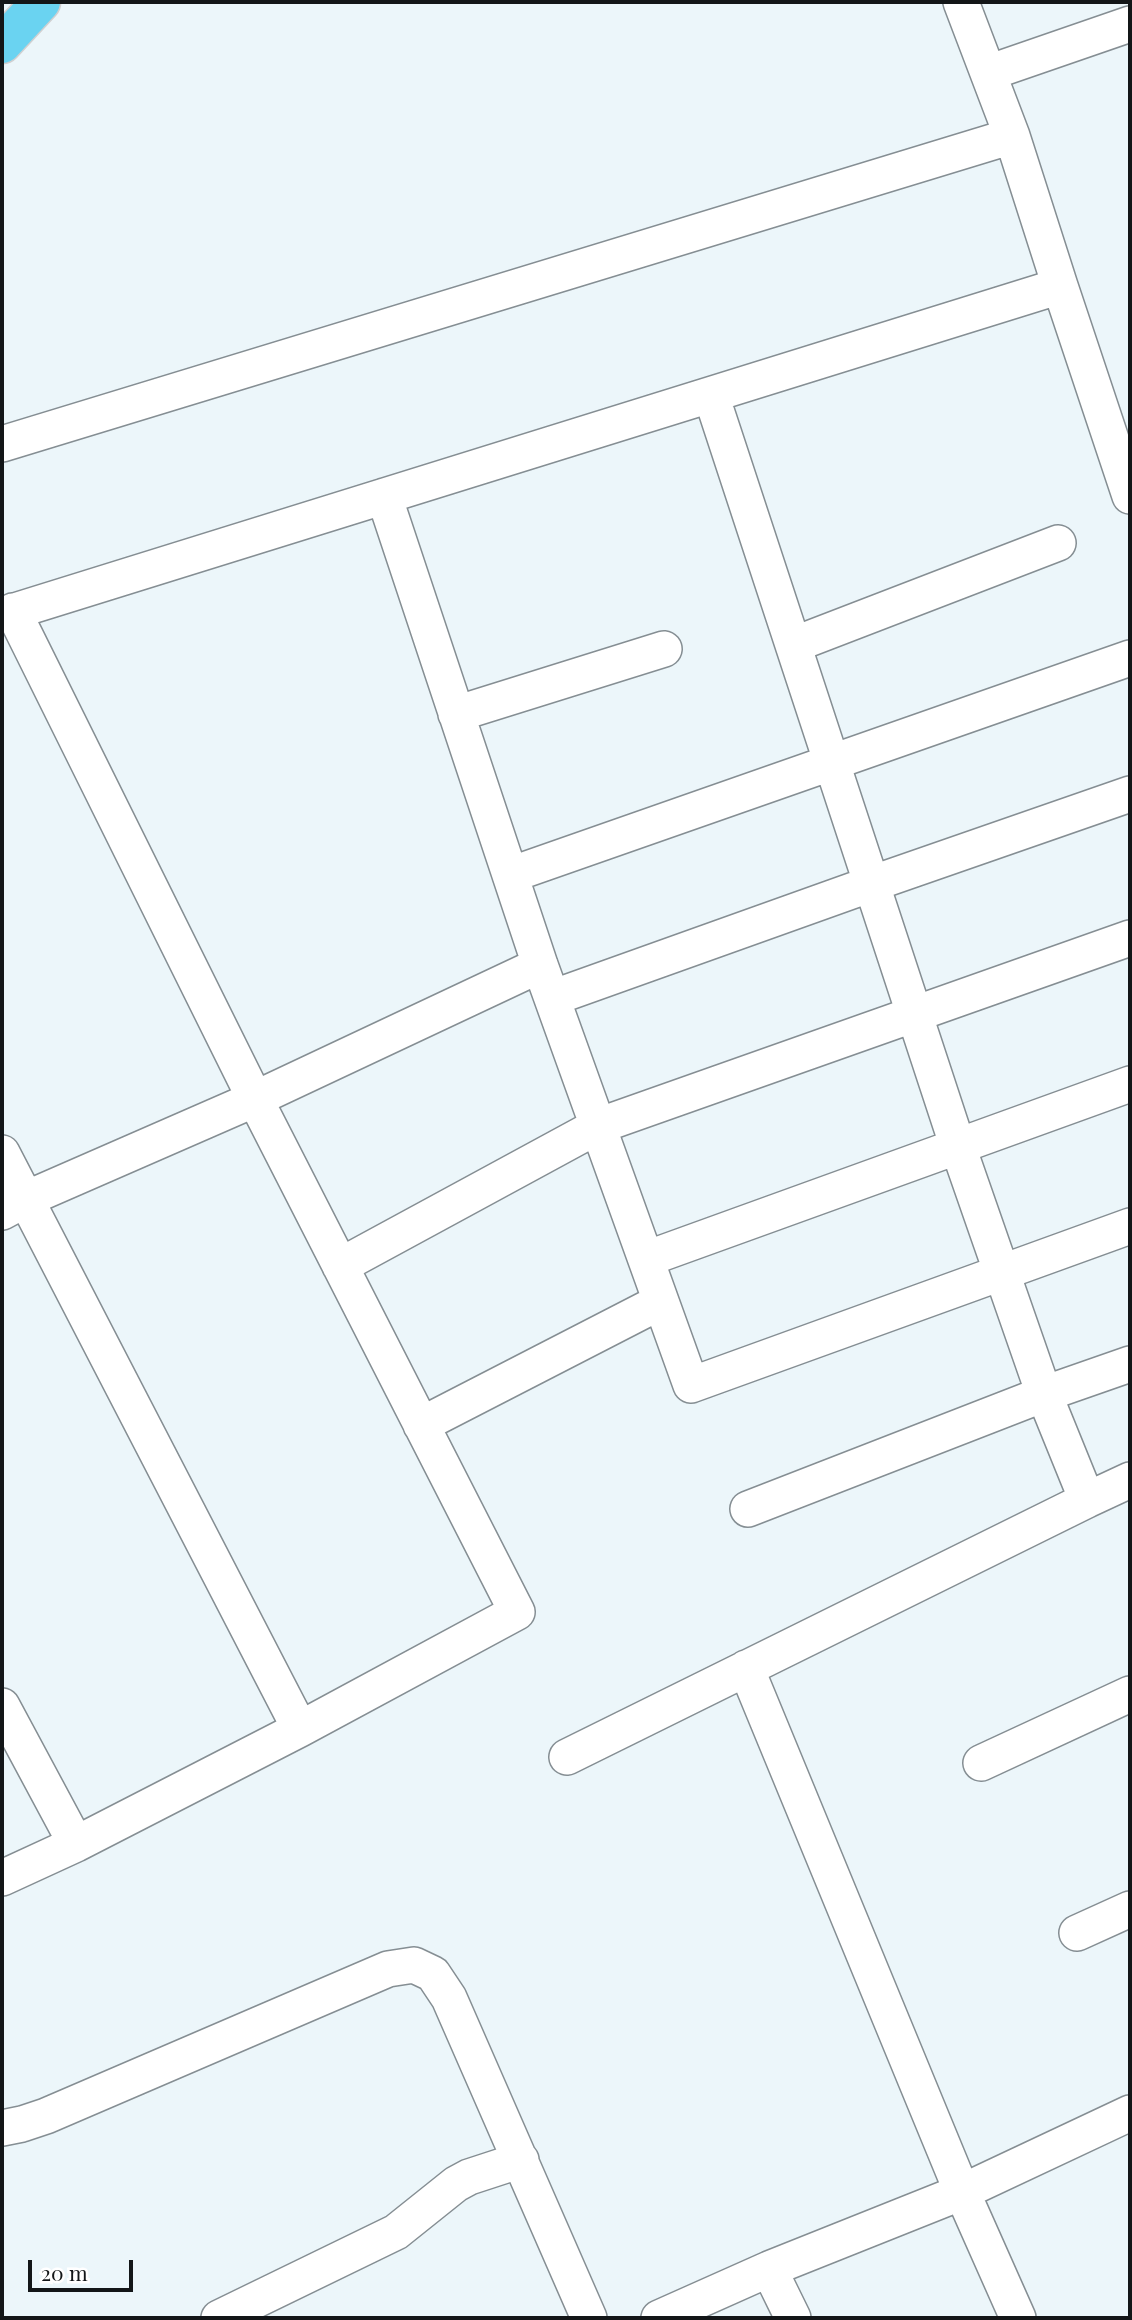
<!DOCTYPE html>
<html>
<head>
<meta charset="utf-8">
<style>
  body { margin:0 }
  #map { position:relative; width:1132px; height:2320px; overflow:hidden; background:#ecf6fa; font-family:"Playfair Display",serif }
  canvas { display:block }
  .frame { position:absolute; inset:0; border:4px solid #131618; pointer-events:none }
  .scale { position:absolute; left:28px; top:2260px; width:105px; height:32px; box-sizing:border-box; border:4px solid #131618; border-top:0; padding-left:9px; font-size:21px; line-height:24px; white-space:nowrap; color:#131618; -webkit-text-stroke:5px #fff; paint-order:stroke }
</style>
</head>
<body>
<div id="map">
<canvas width="1132" height="2320"></canvas>
<div class="frame"></div>
<div class="scale">20 m</div>
</div>
<script>
const g = document.querySelector('canvas').getContext('2d');
g.lineJoin = 'round';
function shape(rows) {
  const path = new Path2D();
  for (const r of rows) {
    path.moveTo(r[0], r[1]);
    for (let i = 2; i < r.length; i += 2) path.lineTo(r[i], r[i + 1]);
  }
  return path;
}
function stroke(path, color, width, dash) {
  g.strokeStyle = color;
  g.lineWidth = width;
  g.lineCap = dash ? 'butt' : 'round';
  g.setLineDash(dash || []);
  g.stroke(path);
}
const minor = shape([
  [988,73,1130,24],
  [1012,136,1060,286],
  [711,395,958,1147,1044,1394,1087,1500,1130,1480],
  [2,444,1012,136,961,2],
  [384,496,540,965,691,1385,1130,1226],
  [2,615,1060,286,1130,496],
  [793,645,1058,543],
  [456,714,664,649],
  [510,875,1130,658],
  [552,998,871,884,1130,794],
  [2,1153,300,1729],
  [2,1212,26,1199,255,1099,540,965],
  [646,1259,1130,1084],
  [340,1266,598,1126,1130,938],
  [421,1425,660,1302],
  [748,1509,1044,1394,1130,1364],
  [746,1668,962,2192,1018,2318],
  [2,1706,76,1844,300,1729,517,1612,255,1099,13,611],
  [567,1757,1087,1500],
  [981,1763,1130,1694],
  [2,1878,76,1844],
  [1077,1933,1130,1909],
  [2,2128,22,2124,46,2116,388,1969,414,1965,433,1974,449,1998,589,2318],
  [769,2269,793,2318],
  [219,2318,396,2232,456,2184,469,2177,521,2160],
  [659,2318,769,2269,962,2192,1130,2113]
]);
const major = shape([
  [2,44,41,2]
]);
stroke(minor, '#858e93', 38);
stroke(major, '#d0d0d1', 41);
stroke(minor, '#fff', 35);
stroke(major, '#6ad3f1', 38);
</script>
</body>
</html>
